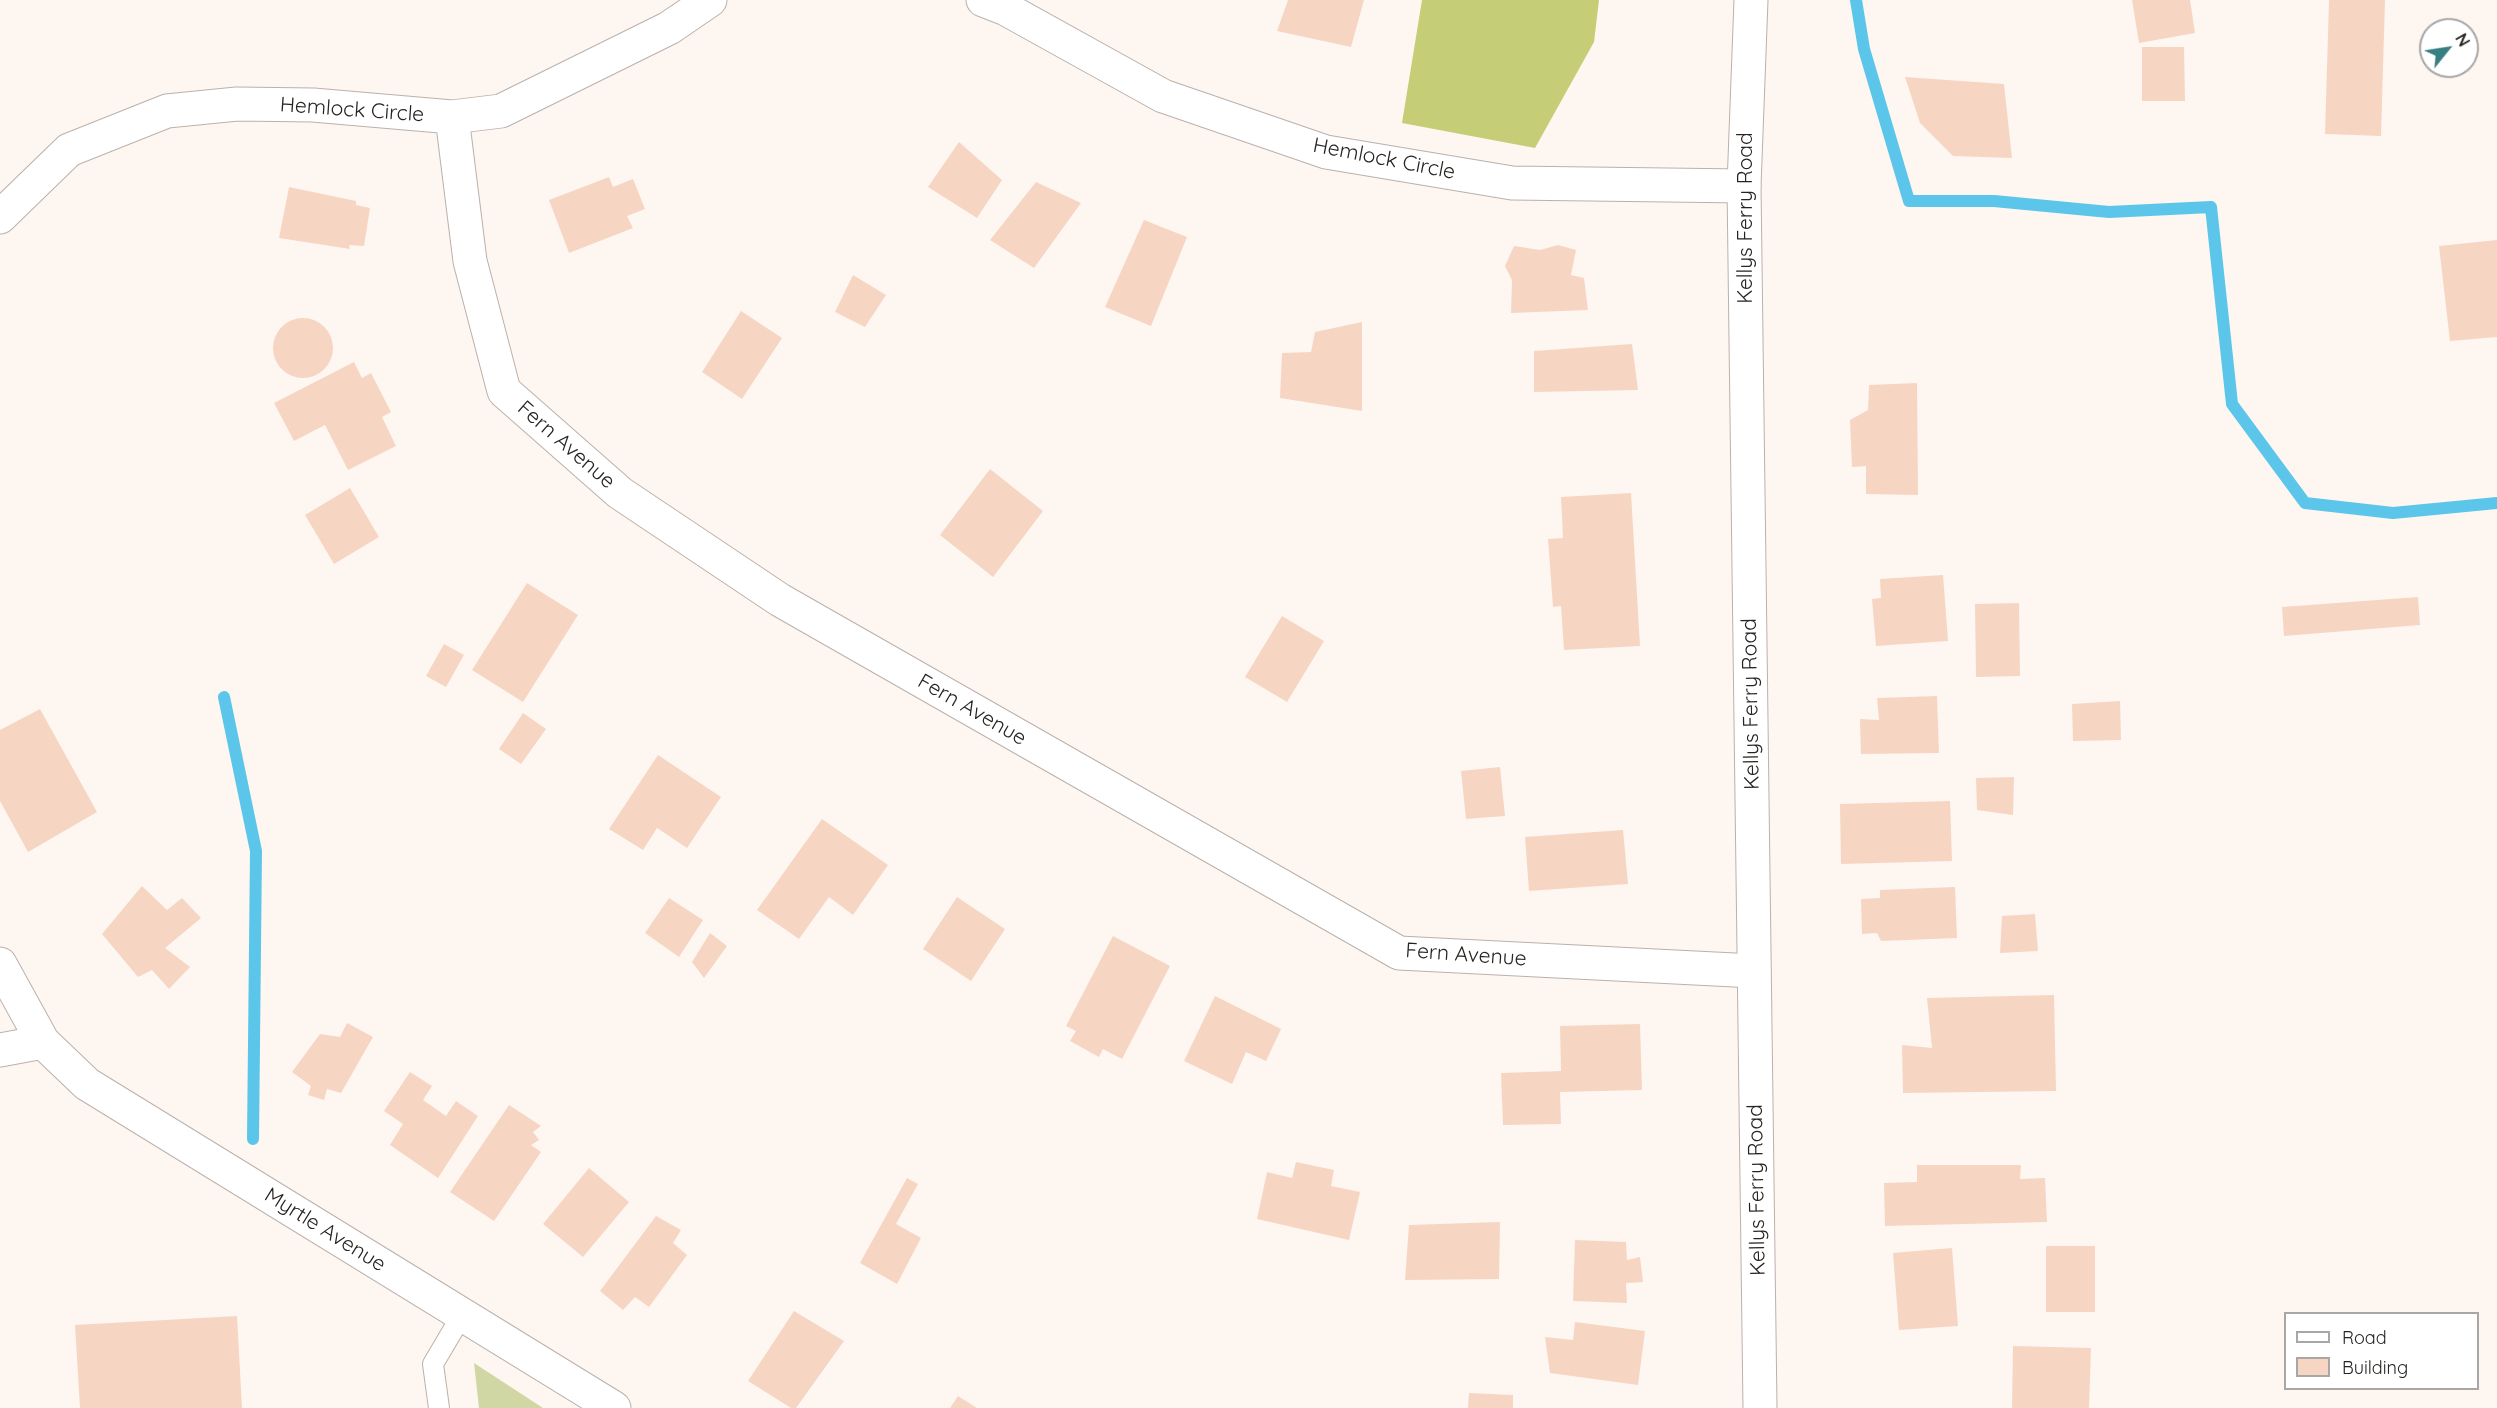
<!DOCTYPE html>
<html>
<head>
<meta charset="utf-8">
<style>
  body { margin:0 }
  #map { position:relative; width:2497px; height:1408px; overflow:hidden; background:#fef6f1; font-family:Quicksand,sans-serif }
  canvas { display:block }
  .legend { position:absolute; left:2284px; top:1312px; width:195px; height:78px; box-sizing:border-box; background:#fff; border:2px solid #a8a7a6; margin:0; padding:8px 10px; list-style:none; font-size:18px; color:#262320 }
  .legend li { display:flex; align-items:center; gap:12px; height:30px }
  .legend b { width:30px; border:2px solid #a8a7a6 }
  .north { position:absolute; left:2419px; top:18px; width:60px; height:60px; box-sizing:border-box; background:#fff; border:2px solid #a8a7a6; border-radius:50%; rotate:60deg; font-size:16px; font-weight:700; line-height:24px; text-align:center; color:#262320 }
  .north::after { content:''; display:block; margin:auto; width:21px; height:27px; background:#367f83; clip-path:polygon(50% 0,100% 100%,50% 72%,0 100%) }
</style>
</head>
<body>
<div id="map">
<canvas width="2497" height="1408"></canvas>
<ul class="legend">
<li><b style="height:8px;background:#fff"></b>Road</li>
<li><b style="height:16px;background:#f6d6c3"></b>Building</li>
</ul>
<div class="north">N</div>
</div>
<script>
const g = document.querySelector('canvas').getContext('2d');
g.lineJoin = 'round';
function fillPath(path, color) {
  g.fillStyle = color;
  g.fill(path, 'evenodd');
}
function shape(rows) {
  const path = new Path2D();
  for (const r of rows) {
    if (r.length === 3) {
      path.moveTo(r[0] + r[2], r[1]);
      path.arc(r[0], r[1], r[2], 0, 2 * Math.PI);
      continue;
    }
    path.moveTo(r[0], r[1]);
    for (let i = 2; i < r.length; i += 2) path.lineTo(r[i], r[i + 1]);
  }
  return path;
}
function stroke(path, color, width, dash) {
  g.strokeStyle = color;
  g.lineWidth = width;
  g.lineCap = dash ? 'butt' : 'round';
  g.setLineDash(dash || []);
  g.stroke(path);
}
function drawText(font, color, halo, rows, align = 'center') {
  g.font = font + ' Quicksand,sans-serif';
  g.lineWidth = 6;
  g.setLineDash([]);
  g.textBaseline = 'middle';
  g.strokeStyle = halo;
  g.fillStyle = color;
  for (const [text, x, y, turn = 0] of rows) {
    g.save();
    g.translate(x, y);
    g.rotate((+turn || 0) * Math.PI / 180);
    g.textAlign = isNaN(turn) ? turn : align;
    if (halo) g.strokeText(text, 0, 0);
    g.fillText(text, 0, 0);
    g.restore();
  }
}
fillPath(shape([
  [474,1363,543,1408,479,1408]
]), '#d1d7a4');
fillPath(shape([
  [1422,0,1599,0,1594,42,1535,148,1402,123]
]), '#c5cd77');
stroke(shape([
  [1856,0,1864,49,1909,201,1994,201,2109,212,2211,207,2232,404,2305,503,2393,513,2497,503],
  [224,697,256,851,253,1139]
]), '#5bc6ea', 12);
fillPath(shape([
  [1288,0,1364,0,1351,47,1277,31],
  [2132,0,2190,0,2195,33,2139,43],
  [2329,0,2385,0,2381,136,2325,134],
  [2142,47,2184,47,2185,101,2142,101],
  [1905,77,2004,84,2012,158,1953,156,1920,123],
  [959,142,1002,180,977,218,928,187],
  [609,177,613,187,633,179,645,209,627,216,633,228,569,253,549,200],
  [1036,182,1081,203,1034,268,990,240],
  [289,187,356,201,356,205,370,208,364,246,349,245,350,249,279,238],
  [1144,220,1187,237,1151,326,1105,307],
  [2497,240,2497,337,2450,341,2439,246],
  [1558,245,1576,250,1571,275,1584,278,1588,310,1511,313,1512,280,1505,266,1514,246,1540,250],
  [853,275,886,295,865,327,835,312],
  [741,311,782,338,742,399,702,372],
  [303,348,30],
  [1362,322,1362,411,1280,398,1282,353,1311,352,1315,332],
  [1632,344,1638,390,1534,392,1534,351],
  [354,362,362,378,371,373,391,412,382,417,396,446,348,470,325,425,294,441,274,403],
  [1917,383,1918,495,1866,494,1866,466,1852,467,1850,420,1868,410,1869,385],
  [990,469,1043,511,993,577,940,535],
  [350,488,379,537,334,564,305,515],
  [1631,493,1640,646,1564,650,1561,606,1553,607,1548,539,1563,538,1561,497],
  [1943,575,1948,641,1876,646,1872,599,1881,598,1880,579],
  [527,583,578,615,523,702,472,670],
  [2418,597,2420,625,2284,636,2282,607],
  [2019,603,2020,676,1976,677,1975,604],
  [1282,616,1324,641,1287,702,1245,677],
  [444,644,464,655,446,687,426,676],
  [1937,696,1939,753,1861,754,1860,719,1879,720,1877,698],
  [2120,701,2121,740,2073,741,2072,704],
  [40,709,97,812,28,852,0,801,0,730],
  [523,713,546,729,521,764,499,749],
  [658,755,721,797,687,848,657,828,643,850,609,829],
  [1500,767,1505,816,1466,819,1461,771],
  [2014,777,2013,815,1977,810,1976,778],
  [1950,801,1952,861,1841,864,1840,804],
  [822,819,888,865,853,915,829,897,799,939,757,910],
  [1623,830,1628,884,1529,891,1525,837],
  [142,886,167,910,182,898,201,918,165,948,190,967,169,989,152,970,138,977,102,934],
  [1955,887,1957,938,1881,941,1877,933,1862,934,1861,899,1880,898,1880,890],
  [957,897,1005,929,971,981,923,949],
  [669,898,703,920,679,957,645,933],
  [2035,914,2038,951,2000,953,2002,916],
  [710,933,727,946,704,978,692,962],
  [1113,936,1170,966,1122,1059,1103,1049,1099,1057,1070,1041,1076,1031,1066,1026],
  [2054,995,2056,1091,1903,1093,1902,1045,1932,1048,1927,998],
  [1215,996,1281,1029,1266,1061,1246,1052,1232,1084,1184,1061],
  [347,1023,373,1037,341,1093,327,1089,324,1100,308,1095,311,1086,292,1072,320,1034,340,1037],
  [1640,1024,1642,1090,1560,1092,1561,1124,1503,1125,1501,1073,1561,1071,1560,1026],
  [410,1072,432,1086,423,1100,446,1116,456,1101,478,1116,438,1178,390,1145,403,1124,384,1111],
  [509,1105,541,1126,533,1132,539,1140,531,1145,541,1152,494,1221,450,1192],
  [1296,1162,1334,1170,1331,1186,1360,1192,1349,1240,1257,1219,1267,1172,1292,1178],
  [1917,1165,2021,1165,2020,1179,2045,1178,2047,1222,1885,1226,1884,1183,1917,1182],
  [589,1168,629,1202,583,1257,543,1224],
  [907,1178,918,1184,896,1224,921,1238,897,1284,860,1263],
  [656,1216,681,1230,673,1243,687,1255,649,1307,635,1297,623,1310,600,1291],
  [1500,1222,1499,1279,1405,1280,1409,1225],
  [1575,1240,1626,1242,1627,1260,1640,1257,1643,1282,1626,1283,1627,1303,1573,1301],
  [2046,1246,2095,1246,2095,1312,2046,1312],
  [1952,1248,1958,1326,1899,1330,1893,1253],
  [794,1311,844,1341,796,1408,791,1408,748,1381],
  [237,1316,242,1408,80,1408,75,1325],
  [1575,1322,1645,1331,1638,1385,1550,1373,1545,1337,1573,1340],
  [2013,1346,2091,1348,2089,1408,2012,1408],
  [1469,1393,1513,1395,1513,1408,1468,1408],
  [958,1396,977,1408,950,1408]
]), '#f6d6c3');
const service = shape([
  [439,1408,433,1364,462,1315]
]);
const minor = shape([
  [983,0,1006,9,1163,96,1326,152,1512,183,1744,186],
  [452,117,470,261,504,391,620,493,780,600,1399,953,1754,971],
  [0,217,69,150,167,111,237,104,313,105,452,117,501,111,669,28,710,0],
  [0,964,43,1042],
  [0,1050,43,1042,87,1084,614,1408]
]);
const tertiary = shape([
  [1751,0,1744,186,1760,1408]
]);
stroke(service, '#bbb1ac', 22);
stroke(minor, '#bbb1ac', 35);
stroke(tertiary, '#bbb1ac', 35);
stroke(service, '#fff', 20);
stroke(minor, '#fff', 33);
stroke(tertiary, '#fff', 33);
drawText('21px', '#262320', '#fff', [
  ["Hemlock Circle",352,110,4],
  ["Hemlock Circle",1384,159,11],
  ["Kellys Ferry Road",1746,218,-90],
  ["Fern Avenue",566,445,41],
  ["Kellys Ferry Road",1751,704,-91],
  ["Fern Avenue",972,710,30],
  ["Fern Avenue",1466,955,4],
  ["Kellys Ferry Road",1757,1190,-91],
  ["Myrtle Avenue",325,1230,32]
]);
</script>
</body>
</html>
